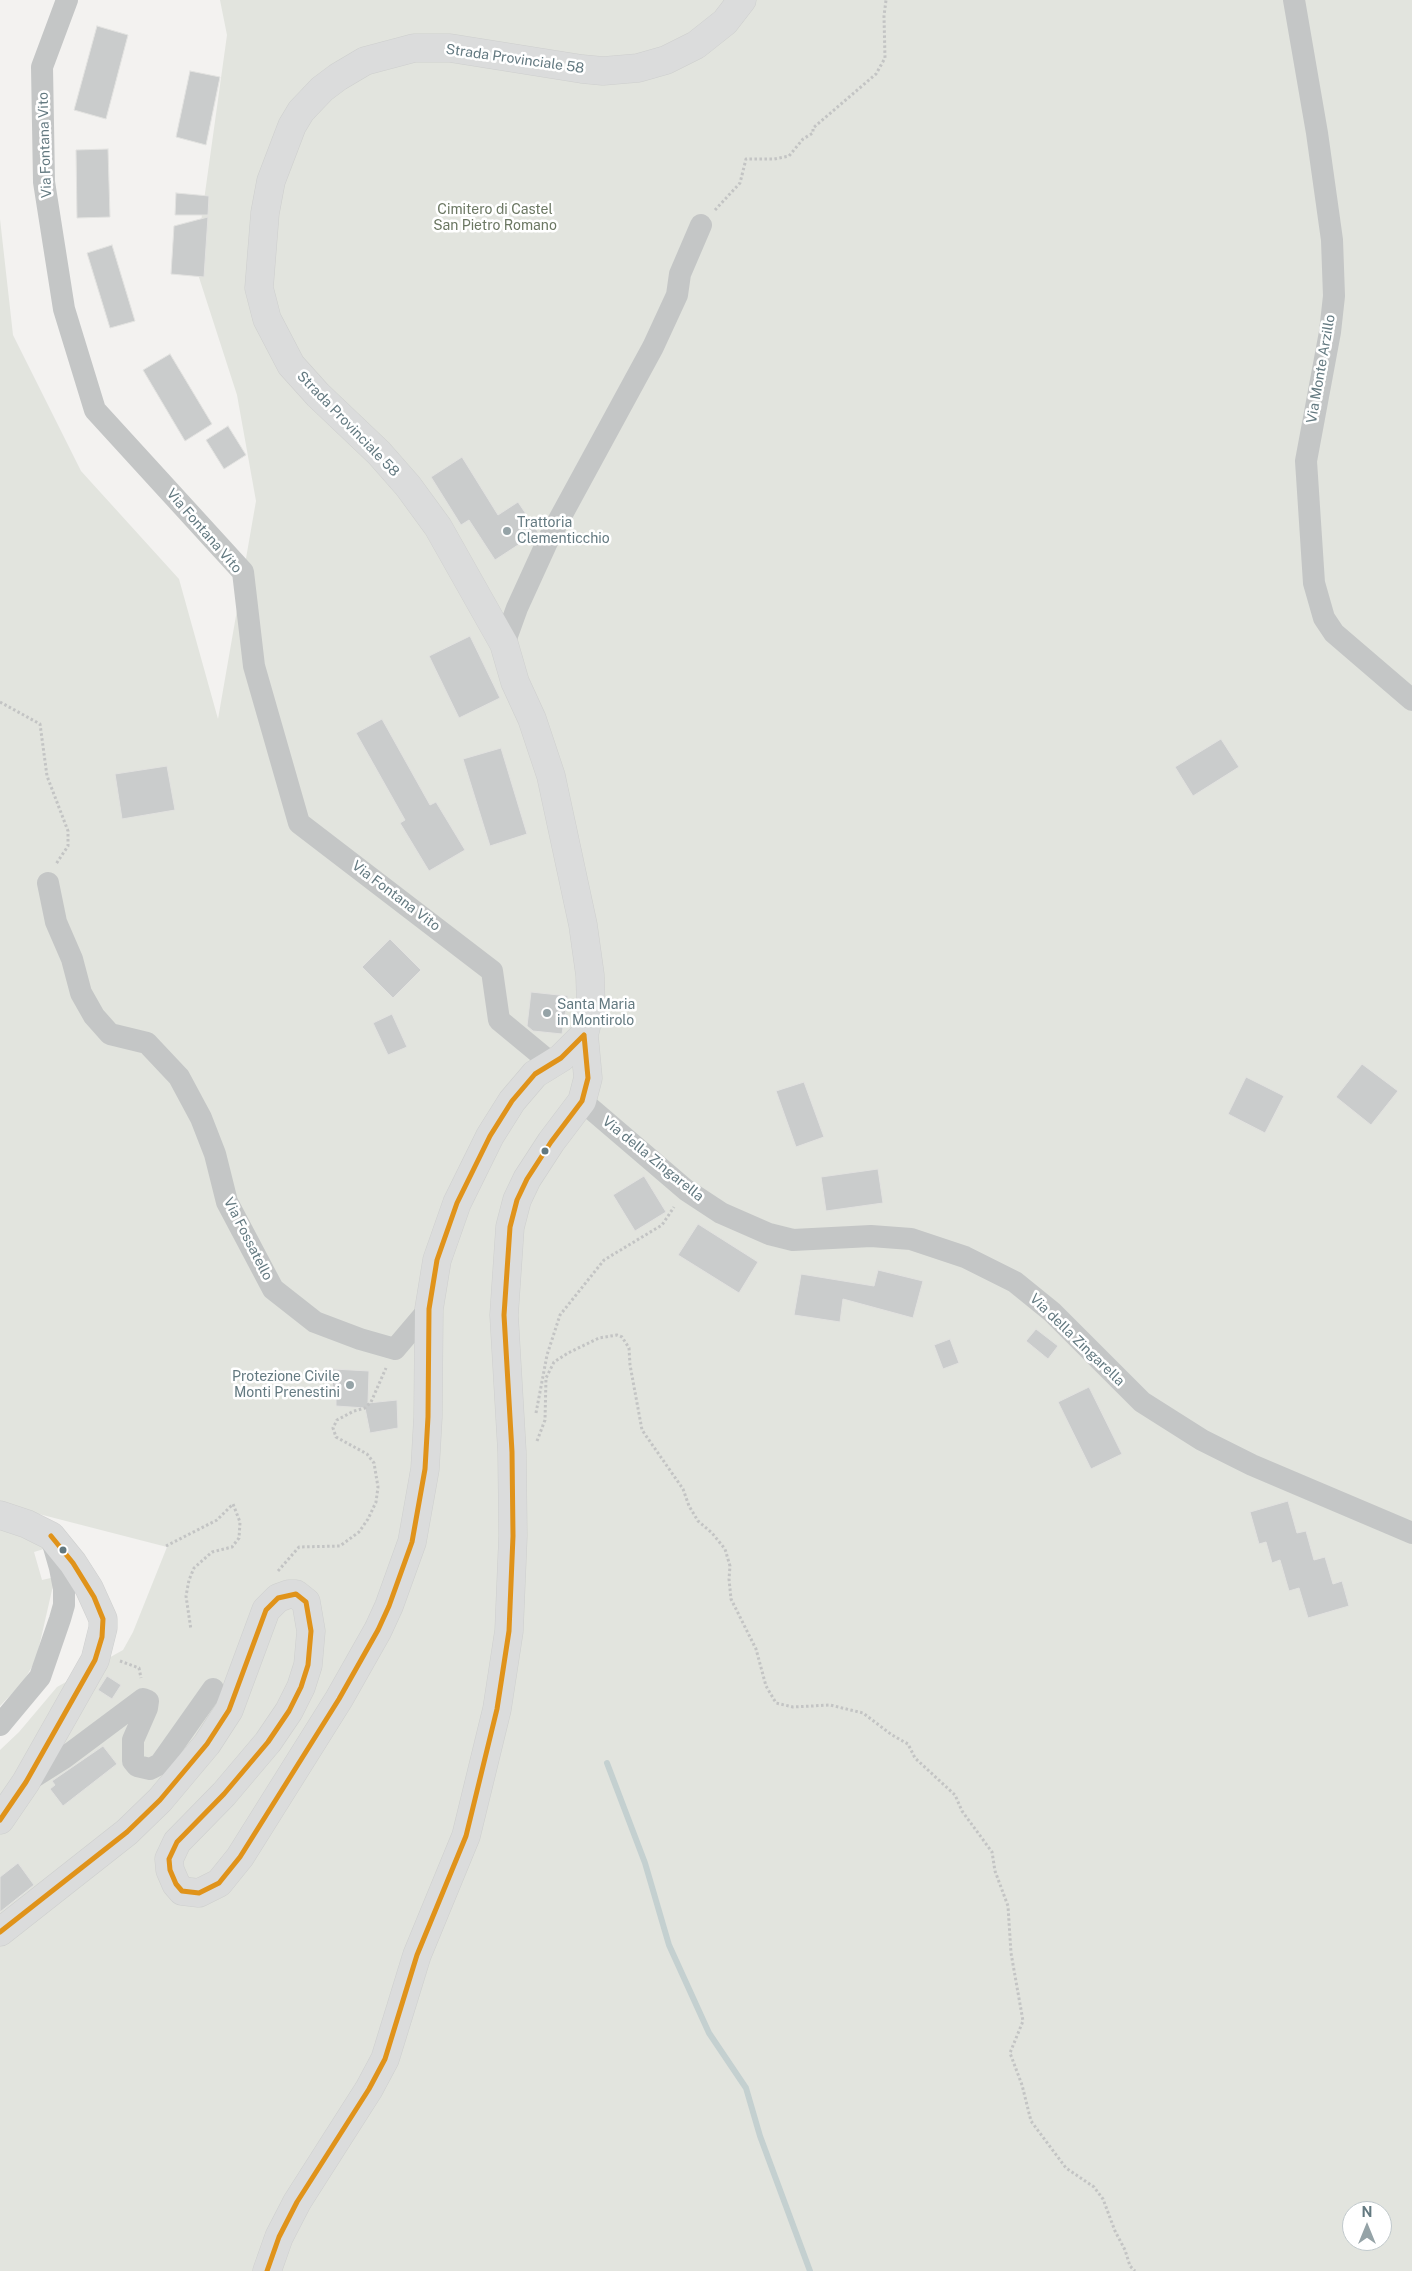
<!DOCTYPE html>
<html>
<head>
<meta charset="utf-8">
<style>
  body { margin:0 }
  #map { position:relative; width:1412px; height:2271px; overflow:hidden; background:#f3f2f0; font-family:"Public Sans",sans-serif }
  canvas { display:block }
  .north { position:absolute; left:1342px; top:2201px; width:50px; height:50px; box-sizing:border-box; background:#fff; border:1px solid #c1c9cc; border-radius:50%; rotate:0deg; font-size:14px; font-weight:700; line-height:20px; text-align:center; color:#637980 }
  .north::after { content:''; display:block; margin:auto; width:18px; height:22px; background:#95a3a7; clip-path:polygon(50% 0,100% 100%,50% 72%,0 100%) }
</style>
</head>
<body>
<div id="map">
<canvas width="1412" height="2271"></canvas>
<div class="north">N</div>
</div>
<script>
const g = document.querySelector('canvas').getContext('2d');
g.lineJoin = 'round';
function fillPath(path, color) {
  g.fillStyle = color;
  g.fill(path, 'evenodd');
}
function shape(rows) {
  const path = new Path2D();
  for (const r of rows) {
    path.moveTo(r[0], r[1]);
    for (let i = 2; i < r.length; i += 2) path.lineTo(r[i], r[i + 1]);
  }
  return path;
}
function stroke(path, color, width, dash) {
  g.strokeStyle = color;
  g.lineWidth = width;
  g.lineCap = dash ? 'butt' : 'round';
  g.setLineDash(dash || []);
  g.stroke(path);
}
function drawText(font, color, halo, rows, align = 'center') {
  g.font = font + ' "Public Sans",sans-serif';
  g.lineWidth = 5;
  g.setLineDash([]);
  g.textBaseline = 'middle';
  g.strokeStyle = halo;
  g.fillStyle = color;
  for (const [text, x, y, turn = 0] of rows) {
    g.save();
    g.translate(x, y);
    g.rotate((+turn || 0) * Math.PI / 180);
    g.textAlign = isNaN(turn) ? turn : align;
    if (halo) g.strokeText(text, 0, 0);
    g.fillText(text, 0, 0);
    g.restore();
  }
}
fillPath(shape([
  [220,0,1412,0,1412,2271,0,2271,0,1750,19,1732,57,1687,123,1650,133,1632,167,1547,0,1504,0,219,13,335,81,471,179,579,218,719,256,501,237,395,195,265,227,35],
  [1352,2211,1382,2211,1382,2241,1352,2241],
  [0,1525,47,1548,34,1552,42,1580,55,1577,36,1660,23,1682,0,1706]
]), '#e2e4de');
stroke(shape([
  [607,1763,645,1863,669,1945,709,2033,746,2088,760,2136,810,2271]
]), '#c4d0d0', 6);
const building = shape([
  [97,26,128,35,106,119,74,110,97,26],
  [190,71,220,77,206,145,176,137,190,71],
  [108,149,110,217,77,218,76,150,108,149],
  [176,193,209,196,208,215,175,215,176,193],
  [208,217,204,277,171,274,174,226,208,217],
  [112,245,135,321,110,328,87,253,112,245],
  [170,354,212,424,185,441,143,370,170,354],
  [228,426,246,455,224,469,206,440,228,426],
  [462,457,498,515,518,502,538,532,495,560,469,520,461,525,431,477,462,457],
  [470,636,500,698,459,718,429,656,470,636],
  [382,719,430,805,436,802,465,850,429,871,400,823,405,820,356,733,382,719],
  [1221,739,1239,767,1193,796,1175,767,1221,739],
  [501,748,527,834,490,846,463,759,501,748],
  [167,766,175,810,122,819,115,774,167,766],
  [390,939,421,970,393,998,362,967,390,939],
  [531,992,568,996,562,1034,533,1031,527,1026,531,992],
  [392,1014,407,1047,388,1055,373,1023,392,1014],
  [1362,1064,1398,1091,1371,1125,1336,1097,1362,1064],
  [1246,1077,1284,1096,1265,1133,1228,1114,1246,1077],
  [804,1082,824,1137,796,1147,776,1091,804,1082],
  [878,1169,883,1203,826,1211,821,1177,878,1169],
  [644,1176,666,1212,635,1231,613,1195,644,1176],
  [698,1224,758,1262,739,1293,678,1255,698,1224],
  [878,1270,923,1281,913,1318,843,1299,840,1322,794,1315,801,1274,874,1286,878,1270],
  [1036,1329,1058,1346,1048,1359,1026,1341,1036,1329],
  [950,1339,959,1363,943,1369,934,1345,950,1339],
  [333,1369,369,1371,368,1403,397,1400,398,1428,370,1433,365,1408,336,1406,336,1399,332,1399,333,1369],
  [1089,1387,1122,1454,1091,1469,1058,1402,1089,1387],
  [1288,1501,1297,1533,1306,1531,1314,1560,1325,1557,1333,1584,1342,1581,1349,1606,1308,1618,1299,1588,1289,1591,1280,1560,1272,1563,1266,1542,1259,1544,1250,1512,1288,1501],
  [107,1676,121,1685,112,1699,98,1690,107,1676],
  [103,1746,117,1764,63,1806,50,1789,55,1785,52,1781,103,1746],
  [18,1863,34,1885,0,1912,0,1877,18,1863]
]);
fillPath(building, '#cacccc');
stroke(building, '#e2e2e0', 1);
const secondary = shape([
  [0,1515,27,1524,51,1536,73,1563,89,1588,103,1619,103,1628,95,1660,26,1782,0,1820],
  [0,1932,127,1832,160,1800,207,1744,229,1710,266,1610,278,1598,289,1594,296,1594,306,1602,311,1631,308,1665,301,1687,289,1711,268,1742,224,1794,177,1842,169,1859,170,1870,176,1884,182,1891,199,1893,219,1883,240,1857,339,1699,378,1630,389,1606,412,1542,425,1469,428,1417,429,1309,437,1260,457,1203,490,1136,512,1101,535,1074,561,1058,584,1035],
  [267,2271,279,2237,297,2202,369,2089,385,2059,417,1955,466,1836,497,1709,509,1631,513,1536,512,1452,504,1315,510,1227,517,1200,527,1179,551,1142,582,1101,588,1078,584,1035,591,1007,590,975,583,925,551,776,532,719,515,682,504,644,438,527,408,486,379,453,318,395,291,365,267,319,259,288,265,213,271,181,292,126,301,111,322,89,338,77,365,61,414,48,450,48,582,69,603,71,638,68,666,60,696,45,725,22,742,0]
]);
stroke(secondary, '#cecfce', 29);
stroke(shape([
  [715,210,740,183,746,159,774,159,789,156,803,139,813,133,813,128,876,74,885,58,884,16,886,0],
  [0,702,40,724,47,776,68,831,68,846,56,864],
  [536,1413,547,1355,560,1315,604,1260,662,1225,674,1207],
  [537,1441,545,1420,546,1378,554,1362,568,1353,599,1338,617,1335,622,1337,629,1348,630,1365,642,1430,683,1489,689,1506,698,1521,712,1533,725,1549,730,1566,729,1579,731,1599,756,1649,766,1686,776,1703,793,1707,830,1705,863,1713,892,1735,908,1744,915,1758,955,1795,962,1811,992,1852,995,1871,1008,1906,1011,1953,1023,2021,1010,2053,1022,2085,1031,2121,1066,2168,1094,2187,1103,2199,1115,2231,1125,2250,1130,2266,1135,2271],
  [166,1546,217,1520,233,1504,240,1522,239,1538,232,1547,212,1552,194,1568,189,1580,186,1596,191,1630],
  [278,1571,299,1547,340,1546,359,1532,368,1519,376,1502,378,1487,374,1463,367,1454,336,1437,333,1428,337,1420,354,1411,365,1408,371,1402,386,1368],
  [120,1661,139,1668,141,1678]
]), '#c3c4c4', 3, [2.5, 2.5]);
stroke(shape([
  [67,0,42,67,44,182,64,309,95,410,243,572,254,666,299,823,492,971,499,1020,551,1063],
  [1294,0,1317,133,1332,240,1334,296,1330,332,1306,461,1314,583,1324,618,1334,633,1412,700],
  [504,644,517,608,548,540,653,347,677,295,680,274,701,225],
  [48,883,56,922,72,959,81,993,94,1016,110,1034,147,1043,179,1077,201,1118,215,1154,227,1202,273,1289,315,1322,360,1339,395,1349,429,1309],
  [582,1101,686,1190,721,1213,769,1234,793,1240,871,1236,911,1239,965,1257,1015,1282,1052,1312,1142,1402,1202,1440,1252,1465,1412,1533],
  [0,1725,40,1677,60,1619,64,1605,64,1589,60,1568,52,1540],
  [26,1782,64,1758,143,1699,148,1701,147,1708,133,1740,133,1761,137,1766,150,1769,160,1764,213,1689]
]), '#c4c6c6', 22);
stroke(secondary, '#dbdcdc', 28);
stroke(shape([
  [0,1820,26,1782,95,1660,102,1637,103,1619,94,1597,73,1563,51,1536],
  [0,1932,127,1832,160,1800,207,1744,229,1710,266,1610,278,1598,296,1594,306,1602,311,1631,308,1665,301,1687,289,1711,268,1742,224,1794,177,1842,169,1859,170,1870,176,1884,182,1891,199,1893,219,1883,240,1857,339,1699,378,1630,389,1606,412,1542,425,1469,428,1417,429,1309,437,1260,457,1203,490,1136,512,1101,535,1074,561,1058,584,1035],
  [267,2271,279,2237,297,2202,369,2089,385,2059,417,1955,466,1836,497,1709,509,1631,513,1536,512,1452,504,1315,510,1227,517,1200,527,1179,551,1142,582,1101,588,1078,584,1035]
]), '#e0931a', 5);
for (const [x, y, r, color] of [
  [507,531,5,"#95a3a7"],
  [547,1013,5,"#95a3a7"],
  [545,1151,4.5,"#637980"],
  [350,1385,5,"#95a3a7"],
  [63,1550,4.5,"#637980"]
]) {
  const dot = new Path2D();
  dot.arc(x, y, r, 0, 2 * Math.PI);
  g.fillStyle = color;
  g.fill(dot);
  stroke(dot, '#fff', 2);
}
drawText('14px', '#637980', '#fff', [
  ["Strada Provinciale 58",515,59,8],
  ["Via Fontana Vito",45,145,-92],
  ["Via Monte Arzillo",1321,369,-80],
  ["Strada Provinciale 58",348,424,46],
  ["Via Fontana Vito",204,531,49],
  ["Via Fontana Vito",396,896,37],
  ["Via della Zingarella",653,1159,39],
  ["Via Fossatello",248,1239,63],
  ["Via della Zingarella",1077,1340,44]
]);
drawText('14px', '#6b7762', '#fff', [
  ["Cimitero di Castel",495,210],
  ["San Pietro Romano",495,226]
]);
drawText('14px', '#637980', '#fff', [
  ["Trattoria",517,523],
  ["Clementicchio",517,539],
  ["Santa Maria",557,1005],
  ["in Montirolo",557,1021],
  ["Protezione Civile",340,1377,"right"],
  ["Monti Prenestini",340,1393,"right"]
], 'left');
</script>
</body>
</html>
